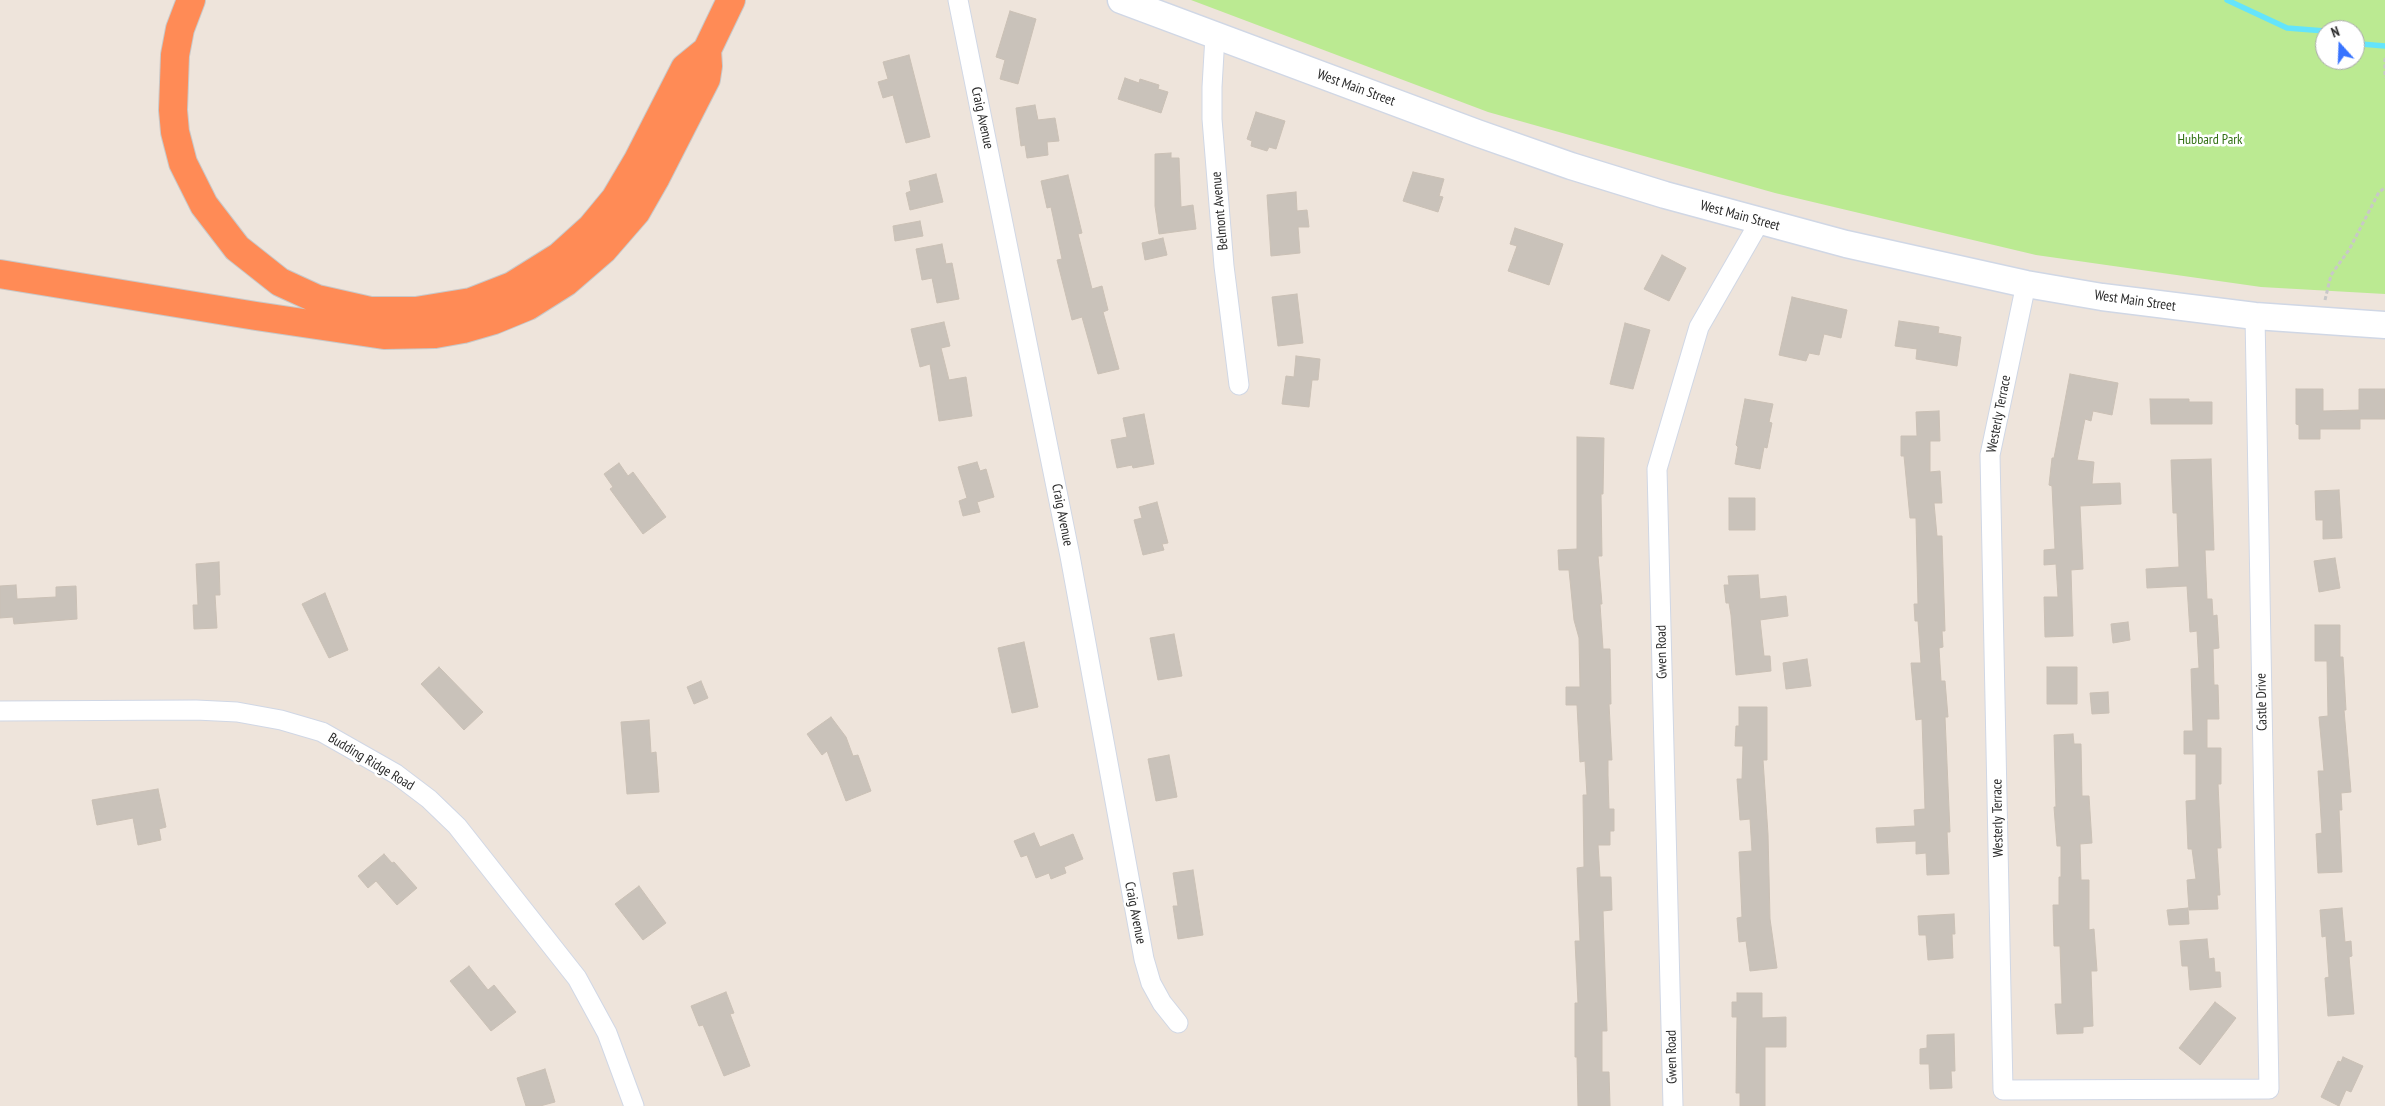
<!DOCTYPE html>
<html>
<head>
<meta charset="utf-8">
<style>
  body { margin:0 }
  #map { position:relative; width:2385px; height:1106px; overflow:hidden; background:#eee4db; font-family:"PT Sans Narrow",sans-serif }
  canvas { display:block }
  .north { position:absolute; left:2315px; top:20px; width:50px; height:50px; box-sizing:border-box; background:#fff; border:1px solid #aaa; border-radius:50%; rotate:340deg; font-size:14px; font-weight:700; line-height:20px; text-align:center; color:#2b2b2b }
  .north::after { content:''; display:block; margin:auto; width:18px; height:22px; background:#3874ff; clip-path:polygon(50% 0,100% 100%,50% 72%,0 100%) }
</style>
</head>
<body>
<div id="map">
<canvas width="2385" height="1106"></canvas>
<div class="north">N</div>
</div>
<script>
const g = document.querySelector('canvas').getContext('2d');
g.lineJoin = 'round';
function fillPath(path, color) {
  g.fillStyle = color;
  g.fill(path, 'evenodd');
}
function shape(rows) {
  const path = new Path2D();
  for (const r of rows) {
    path.moveTo(r[0], r[1]);
    for (let i = 2; i < r.length; i += 2) path.lineTo(r[i], r[i + 1]);
  }
  return path;
}
function stroke(path, color, width, dash) {
  g.strokeStyle = color;
  g.lineWidth = width;
  g.lineCap = dash ? 'butt' : 'round';
  g.setLineDash(dash || []);
  g.stroke(path);
}
function drawText(font, color, halo, rows, align = 'center') {
  g.font = font + ' "PT Sans Narrow",sans-serif';
  g.lineWidth = 5;
  g.setLineDash([]);
  g.textBaseline = 'middle';
  g.strokeStyle = halo;
  g.fillStyle = color;
  for (const [text, x, y, turn = 0] of rows) {
    g.save();
    g.translate(x, y);
    g.rotate((+turn || 0) * Math.PI / 180);
    g.textAlign = isNaN(turn) ? turn : align;
    if (halo) g.strokeText(text, 0, 0);
    g.fillText(text, 0, 0);
    g.restore();
  }
}
fillPath(shape([
  [1191,0,2385,0,2385,294,2261,287,2036,255,1775,193,1488,112],
  [2325,30,2355,30,2355,60,2325,60]
]), '#bbea92');
stroke(shape([
  [2227,0,2287,28,2325,31],
  [2355,41,2361,44,2385,46]
]), '#64e4fb', 5.5);
const building = shape([
  [1010,11,1036,19,1018,84,1000,79,1005,60,996,57,1010,11],
  [909,55,930,137,906,143,893,95,883,98,878,82,888,79,883,62,909,55],
  [1125,78,1139,83,1140,79,1159,85,1158,89,1168,92,1161,113,1118,99,1125,78],
  [1035,105,1038,120,1055,118,1059,141,1047,142,1048,155,1027,158,1025,145,1021,146,1016,108,1035,105],
  [1256,112,1285,121,1276,149,1269,147,1267,151,1251,146,1252,141,1247,139,1256,112],
  [1171,153,1171,158,1179,158,1181,207,1193,205,1196,229,1159,234,1155,206,1155,154,1171,153],
  [1413,172,1444,179,1439,196,1443,197,1438,212,1403,201,1413,172],
  [936,174,943,202,910,210,906,193,911,191,909,181,936,174],
  [1068,175,1082,233,1078,234,1092,289,1102,286,1108,310,1103,312,1119,369,1098,374,1082,317,1072,320,1057,260,1062,259,1051,207,1047,208,1041,181,1068,175],
  [1296,192,1297,211,1307,210,1309,227,1298,227,1300,253,1271,256,1267,195,1296,192],
  [920,221,923,236,895,241,893,226,920,221],
  [1515,228,1563,244,1549,285,1508,271,1517,246,1510,244,1515,228],
  [1163,238,1167,255,1145,260,1142,243,1163,238],
  [942,244,946,264,952,263,959,299,937,303,932,278,922,280,916,249,942,244],
  [1662,255,1686,268,1669,301,1644,289,1662,255],
  [1297,294,1303,343,1278,346,1272,297,1297,294],
  [1792,297,1847,310,1841,338,1824,334,1819,355,1809,353,1806,361,1779,355,1792,297],
  [1899,321,1939,327,1938,333,1961,337,1957,366,1916,359,1917,349,1895,346,1899,321],
  [944,322,950,346,941,348,949,380,966,377,972,416,939,421,930,364,920,367,911,329,944,322],
  [1625,323,1650,330,1633,389,1610,384,1625,323],
  [1296,356,1320,359,1318,380,1312,380,1309,407,1282,404,1286,376,1294,377,1296,356],
  [2070,374,2118,383,2112,415,2093,411,2091,421,2085,419,2077,460,2094,462,2092,484,2120,483,2121,504,2080,506,2083,569,2071,570,2073,636,2045,637,2044,597,2058,597,2056,564,2044,565,2044,550,2055,549,2052,486,2049,485,2052,458,2054,458,2070,374],
  [2296,389,2323,389,2323,411,2359,410,2359,389,2385,389,2385,419,2360,419,2360,429,2320,429,2320,439,2299,439,2299,425,2296,424,2296,389],
  [1745,399,1773,404,1769,422,1772,423,1767,448,1764,447,1760,469,1735,464,1738,447,1736,445,1745,399],
  [2150,399,2189,399,2189,402,2212,402,2212,424,2151,424,2150,399],
  [1939,411,1940,441,1930,441,1930,472,1940,471,1942,503,1934,503,1937,536,1942,536,1945,631,1942,631,1943,647,1939,648,1941,681,1945,681,1948,717,1945,717,1950,832,1947,832,1949,874,1927,875,1926,853,1916,854,1916,841,1877,843,1876,828,1915,826,1914,810,1925,809,1922,719,1916,720,1911,663,1921,663,1918,621,1915,621,1914,604,1918,604,1916,518,1910,518,1904,456,1901,456,1901,436,1917,436,1916,412,1939,411],
  [1144,414,1154,464,1133,468,1132,465,1117,468,1111,440,1127,437,1123,418,1144,414],
  [1577,437,1604,438,1603,494,1601,494,1602,556,1598,556,1602,604,1600,604,1603,649,1610,649,1611,704,1609,704,1612,760,1608,760,1608,775,1609,809,1614,809,1614,831,1610,831,1610,845,1598,845,1600,877,1611,877,1612,910,1603,911,1607,1031,1602,1031,1602,1072,1609,1072,1610,1106,1578,1106,1577,1057,1575,1057,1575,1003,1578,1003,1575,941,1580,941,1577,868,1584,867,1583,795,1587,795,1585,761,1580,762,1577,705,1566,705,1566,687,1580,687,1579,638,1574,620,1569,570,1559,570,1558,550,1577,549,1577,437],
  [2211,459,2214,550,2205,550,2207,599,2212,599,2213,616,2217,615,2219,648,2213,649,2214,685,2218,685,2219,719,2207,719,2207,748,2221,748,2221,784,2218,784,2221,848,2217,848,2220,895,2217,895,2218,909,2189,910,2187,880,2196,879,2192,849,2188,849,2186,801,2196,800,2196,754,2184,754,2184,731,2193,731,2191,669,2199,668,2197,631,2190,632,2187,586,2147,588,2146,569,2179,567,2177,513,2173,513,2171,460,2211,459],
  [977,462,980,471,986,469,994,497,977,502,980,512,963,516,959,501,967,498,958,467,977,462],
  [619,463,628,476,633,472,666,517,643,534,610,489,613,487,604,474,619,463],
  [2339,490,2342,538,2323,539,2323,520,2316,520,2315,491,2339,490],
  [1729,498,1755,498,1755,530,1729,530,1729,498],
  [1157,502,1168,543,1162,544,1164,550,1143,555,1134,520,1142,518,1139,507,1157,502],
  [2335,558,2340,588,2319,592,2314,561,2335,558],
  [219,562,220,595,215,595,217,628,194,629,193,605,198,605,196,564,219,562],
  [1758,575,1760,599,1786,596,1788,616,1760,620,1764,656,1770,656,1771,671,1736,675,1731,615,1729,603,1726,603,1724,585,1729,585,1728,576,1758,575],
  [16,585,17,599,56,597,56,587,76,586,77,619,14,624,13,617,0,618,0,586,16,585],
  [325,593,348,650,329,658,302,604,325,593],
  [2128,622,2130,640,2113,643,2111,624,2128,622],
  [2315,625,2340,625,2340,657,2343,657,2346,710,2344,710,2351,792,2341,793,2342,810,2339,810,2342,872,2318,873,2316,834,2322,833,2318,771,2324,771,2319,717,2328,716,2327,661,2315,661,2315,625],
  [1174,634,1182,676,1158,680,1150,638,1174,634],
  [1024,642,1038,707,1012,713,998,648,1024,642],
  [1807,659,1811,686,1786,689,1783,663,1807,659],
  [439,667,483,712,464,730,421,684,439,667],
  [2047,667,2077,667,2077,704,2047,704,2047,667],
  [701,681,708,698,694,704,687,687,701,681],
  [2108,692,2109,713,2092,714,2090,693,2108,692],
  [1739,707,1767,707,1767,760,1763,760,1768,834,1770,919,1777,968,1750,971,1746,941,1739,942,1737,918,1742,917,1739,852,1752,851,1750,819,1740,820,1737,779,1742,779,1743,746,1735,746,1736,726,1739,726,1739,707],
  [831,717,846,737,853,756,858,755,871,791,846,801,827,751,822,755,807,734,831,717],
  [649,720,651,753,656,752,659,792,627,794,621,722,649,720],
  [2073,734,2074,744,2081,744,2082,796,2089,796,2092,843,2080,844,2081,880,2089,880,2089,930,2094,929,2097,971,2091,971,2093,1026,2083,1027,2083,1033,2057,1034,2055,1004,2062,1004,2060,946,2054,946,2053,905,2059,905,2059,877,2061,877,2061,846,2057,846,2054,807,2056,807,2054,735,2073,734],
  [1169,755,1177,797,1156,801,1148,759,1169,755],
  [158,789,166,827,159,829,161,840,138,845,133,818,97,825,92,800,158,789],
  [1034,833,1040,847,1073,834,1083,859,1064,867,1066,873,1051,879,1049,873,1036,878,1027,855,1021,857,1014,841,1034,833],
  [384,854,392,863,394,862,417,888,397,905,376,881,368,888,358,876,384,854],
  [1193,870,1203,935,1178,939,1173,906,1178,906,1173,873,1193,870],
  [639,886,666,923,643,940,615,904,639,886],
  [2188,908,2189,924,2169,925,2167,910,2188,908],
  [2342,908,2345,942,2351,941,2352,956,2349,957,2354,1014,2328,1016,2325,978,2329,977,2326,936,2322,937,2320,910,2342,908],
  [1954,914,1955,934,1952,934,1953,958,1928,960,1926,935,1919,935,1918,916,1954,914],
  [2207,939,2209,959,2214,958,2215,972,2220,972,2221,987,2190,990,2188,966,2182,966,2180,941,2207,939],
  [469,966,488,990,494,985,516,1012,491,1031,450,981,469,966],
  [726,992,734,1013,730,1014,750,1066,724,1076,703,1025,699,1026,691,1006,726,992],
  [1737,993,1762,993,1762,1018,1786,1017,1786,1047,1765,1047,1765,1106,1740,1106,1740,1093,1736,1093,1737,1017,1732,1017,1732,1002,1737,1002,1737,993],
  [2215,1002,2236,1018,2200,1065,2179,1048,2215,1002],
  [1954,1034,1955,1071,1951,1071,1952,1088,1930,1089,1929,1064,1920,1064,1920,1049,1927,1048,1927,1035,1954,1034],
  [2343,1057,2363,1066,2351,1092,2346,1090,2339,1106,2321,1097,2338,1061,2341,1062,2343,1057],
  [545,1069,555,1102,540,1106,526,1106,517,1078,545,1069]
]);
fillPath(building, '#c9c2ba');
stroke(building, '#cac0b5', 1);
const street = shape([
  [958,0,1070,556,1144,959,1151,983,1162,1003,1178,1023],
  [1215,36,1212,87,1212,119,1224,266,1239,385],
  [2026,284,1990,455,2003,1090,2269,1089,2255,316],
  [0,711,196,710,237,712,281,720,322,732,396,774,429,799,457,826,577,978,607,1033,634,1106],
  [1673,1106,1657,469,1699,327,1760,221]
]);
const secondary = shape([
  [1121,0,1477,133,1571,166,1665,195,1846,244,2026,284,2102,297,2255,316,2385,325]
]);
const highway = shape([
  [191,0,180,29,175,55,173,110,175,132,183,163,204,205,237,248,280,282,317,299,370,311,416,311,471,302,512,286,560,256,591,228,615,199,638,160,685,68,707,50],
  [0,274,256,316,384,335,435,334,463,329,494,320,528,306,566,282,603,250,636,212,656,177,706,79,708,66,707,50,731,0]
]);
stroke(street, '#d0d7e5', 21);
stroke(secondary, '#d0d7e5', 29);
stroke(highway, '#c8c8c8', 30);
stroke(shape([
  [2385,58,2385,78],
  [2325,300,2331,275,2349,250,2379,192,2385,188]
]), '#c8c8c8', 3, [4, 2.5]);
stroke(street, '#fff', 19);
stroke(secondary, '#fff', 26);
stroke(highway, '#ff8b56', 28);
drawText('14px', '#2b2b2b', '#fff', [
  ["West Main Street",1356,88,20],
  ["Craig Avenue",982,118,78],
  ["Belmont Avenue",1220,211,-95],
  ["West Main Street",1740,216,15],
  ["West Main Street",2135,301,8],
  ["Westerly Terrace",1999,414,-79],
  ["Craig Avenue",1062,515,79],
  ["Gwen Road",1662,652,-91],
  ["Castle Drive",2262,702,-91],
  ["Budding Ridge Road",371,762,31],
  ["Westerly Terrace",1998,818,-91],
  ["Craig Avenue",1135,913,79],
  ["Gwen Road",1672,1057,-91]
]);
drawText('14px', '#317013', '#fff', [
  ["Hubbard Park",2210,140]
]);
</script>
</body>
</html>
